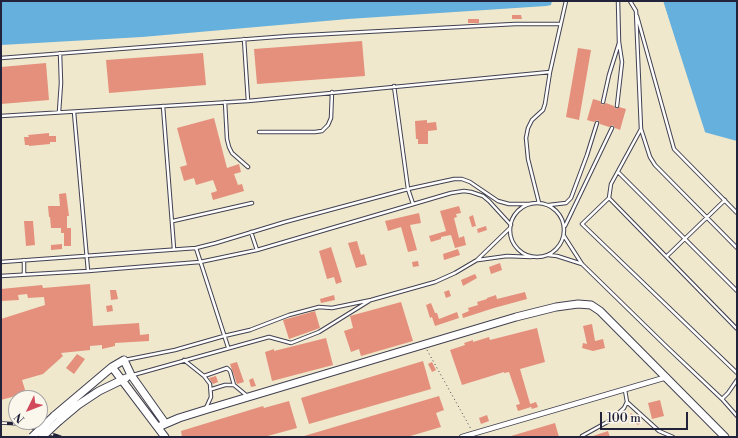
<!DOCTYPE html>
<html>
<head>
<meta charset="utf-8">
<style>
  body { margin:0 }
  #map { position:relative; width:738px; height:438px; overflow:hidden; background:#efe8cc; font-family:"Libre Bodoni",serif }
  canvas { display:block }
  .frame { position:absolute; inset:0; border:2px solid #22223b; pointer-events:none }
  .north { position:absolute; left:8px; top:390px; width:40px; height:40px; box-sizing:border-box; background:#fbf7ec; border:1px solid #a4a2a5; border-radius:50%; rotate:227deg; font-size:11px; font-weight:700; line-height:16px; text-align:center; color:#22223b }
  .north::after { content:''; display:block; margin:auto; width:14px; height:18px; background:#d1495b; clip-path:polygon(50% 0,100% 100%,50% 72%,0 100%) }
  .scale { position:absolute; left:600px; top:412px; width:88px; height:18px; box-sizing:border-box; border:2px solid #22223b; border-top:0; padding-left:5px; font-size:12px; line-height:14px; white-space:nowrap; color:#22223b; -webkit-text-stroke:3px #fbf7ec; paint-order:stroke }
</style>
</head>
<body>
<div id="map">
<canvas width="738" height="438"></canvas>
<div class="frame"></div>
<div class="north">N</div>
<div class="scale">100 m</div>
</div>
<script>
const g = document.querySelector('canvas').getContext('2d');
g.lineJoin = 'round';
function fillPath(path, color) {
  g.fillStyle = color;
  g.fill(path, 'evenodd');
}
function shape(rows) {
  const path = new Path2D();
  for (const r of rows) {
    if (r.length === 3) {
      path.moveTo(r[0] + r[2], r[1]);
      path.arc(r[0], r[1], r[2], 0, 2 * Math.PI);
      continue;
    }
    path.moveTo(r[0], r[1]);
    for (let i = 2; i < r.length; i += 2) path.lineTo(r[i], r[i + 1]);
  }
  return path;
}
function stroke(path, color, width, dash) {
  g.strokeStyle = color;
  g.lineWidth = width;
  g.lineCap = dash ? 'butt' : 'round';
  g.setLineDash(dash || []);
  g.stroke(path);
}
fillPath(shape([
  [1,1,552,1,551,5,546,6,348,19,142,37,1,45],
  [663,1,737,1,737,141,704,132]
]), '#65b0dd');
fillPath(shape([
  [661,1,663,1,706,135,702,133]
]), '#efe8cc');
fillPath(shape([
  [512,15,521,15,522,19,512,19],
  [468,19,479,19,479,23,468,23],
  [362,41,365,76,257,84,254,49],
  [578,48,591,50,579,120,566,117],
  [203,53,206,85,109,93,106,60],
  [46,63,49,100,1,104,1,67],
  [593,99,600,101,602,105,606,103,614,106,616,109,619,107,626,109,620,130,615,128,613,125,609,127,600,124,599,121,597,120,594,122,587,120],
  [214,118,227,168,239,164,241,172,234,174,238,185,242,184,244,191,213,200,211,193,217,191,213,180,196,185,194,178,184,181,180,167,187,165,177,128],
  [427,120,427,123,436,122,437,130,428,131,428,144,418,144,418,139,416,139,415,121],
  [49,133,49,136,56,136,56,142,50,142,50,144,29,146,29,145,25,145,24,137,29,137,28,135],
  [66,193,69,216,67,216,67,228,71,228,71,246,64,246,64,233,61,233,61,228,51,228,50,217,49,217,48,206,60,206,59,194],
  [459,206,461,213,456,214,457,217,454,218,459,238,464,236,466,245,455,248,451,235,441,237,441,239,431,242,429,236,446,231,440,211],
  [419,213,421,223,410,225,417,250,408,252,401,227,388,231,385,221],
  [473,215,476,226,472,227,469,217],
  [24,221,33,221,35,245,26,246],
  [486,226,487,230,478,233,477,229],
  [357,241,361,255,364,254,367,265,356,268,348,243],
  [62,244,62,249,51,250,51,245],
  [331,247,342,282,336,284,334,277,327,279,319,251],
  [458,249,460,255,444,260,443,254],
  [418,261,419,266,413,267,412,262],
  [500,263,502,270,491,274,489,267],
  [475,274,477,278,463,286,461,280],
  [90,284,93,326,139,323,140,335,149,334,149,341,115,343,115,346,102,349,102,345,90,346,90,350,61,353,63,356,43,374,22,380,26,393,1,400,1,319,45,305,44,297,28,298,27,294,18,295,19,300,1,301,1,289,42,285,43,288],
  [110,290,116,290,118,299,111,300],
  [449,290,451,296,446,298,444,292],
  [525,292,527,299,494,308,463,318,462,314,469,311,468,308,478,305,477,302,487,299,487,298,496,295,497,299],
  [334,295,335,300,321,303,320,299],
  [401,302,413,341,361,356,359,349,351,352,344,331,353,328,350,316],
  [431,303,435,313,437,313,439,319,457,312,459,318,435,326,432,317,430,318,426,305],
  [112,305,113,311,107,312,106,306],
  [315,311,320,328,289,339,283,320],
  [592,324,595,341,603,339,605,348,593,351,582,348,583,343,587,344,583,326],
  [537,328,545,362,520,369,531,407,518,411,516,405,520,404,509,372,504,373,504,372,462,385,450,350,465,345,464,343,473,340,473,342,489,337,490,340],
  [326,338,333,365,272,381,265,352,274,349,274,351],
  [77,354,85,359,74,374,66,368],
  [423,361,431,389,309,424,301,398],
  [237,362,244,382,237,384,230,364],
  [432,362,436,370,432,372,428,364],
  [216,376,218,382,213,384,209,378],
  [253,378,256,386,251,387,249,380],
  [439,396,444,410,436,413,441,427,407,437,304,437,304,436],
  [660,400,664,416,652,419,648,403],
  [289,401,297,428,264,437,182,437,181,431,263,406,264,408],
  [536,402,538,407,532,409,530,404],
  [631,413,641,422,638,425,628,417],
  [487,415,489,421,481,424,479,418],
  [555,423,559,437,511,437,511,436],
  [608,431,610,437,593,437,593,436]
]), '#e4907d');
const lane = shape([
  [630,1,636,11,641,129,611,184,609,198,737,329],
  [637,16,674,149,737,213],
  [244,39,248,101],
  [1,58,289,36,515,24,560,24],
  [394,86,408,189,413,204],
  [225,102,227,139,229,147,232,153,248,167],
  [603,102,609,75,619,43],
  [163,106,174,249],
  [617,106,622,62,619,42,618,1],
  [59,112,61,83,60,53],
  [74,112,88,271],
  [1,116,248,101,550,72,566,1],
  [641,129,650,157,655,165,737,248],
  [259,132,315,132,322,131,328,125,331,118,332,92],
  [618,172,737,291],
  [609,198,582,224,737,373],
  [539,203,528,159,526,138,528,128,532,120,543,110,545,104,550,72],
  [537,230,27],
  [549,205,566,203,571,198,587,155,597,123],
  [173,221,252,203],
  [565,226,612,128],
  [251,232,257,250],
  [564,236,582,264,667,347,722,399,737,416],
  [196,248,228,347],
  [548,255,557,256,582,264],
  [667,256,725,200],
  [24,260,24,274],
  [478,260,507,256,531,257],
  [1,262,196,248,216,243,285,222,408,189,454,179,462,179,470,182,498,201,509,204,529,204],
  [1,276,88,271,200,262,257,250,451,193,464,191,471,192,483,196,489,201,511,225],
  [125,360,175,350,224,336,250,330,289,315,319,307,332,308,371,300,435,282,455,273,477,260,510,228],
  [184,360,204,376,210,384,211,397,206,408],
  [133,375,269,337,291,343,319,332,369,301],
  [204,376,227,368,230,371,234,385],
  [212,389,225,385,234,385,246,395],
  [722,399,728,393,737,380],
  [627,402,659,431,673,437],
  [582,436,611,420,624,408,627,402,625,390]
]);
const street = shape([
  [462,437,667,377]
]);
const secondary = shape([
  [112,367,165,437],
  [54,416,112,367,124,360,131,375,165,423],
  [59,421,78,405,99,391,126,378],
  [158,427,179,418,208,409,516,317,556,307,578,304,591,305,600,311,725,437]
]);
stroke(lane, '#414051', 4.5);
stroke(street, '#414051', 6);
stroke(secondary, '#414051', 9);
stroke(shape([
  [427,350,471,429]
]), '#414051', 1, [1, 3]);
stroke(lane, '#fff', 2.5);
stroke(street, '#fff', 4.5);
stroke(secondary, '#fff', 7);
const rail = shape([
  [1,423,20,424,60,437]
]);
stroke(rail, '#22223b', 3.5);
stroke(rail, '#fbf7ec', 2, [6]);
const secondaryBridge = shape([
  [32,437,54,416],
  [42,437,59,421]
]);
stroke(secondaryBridge, '#414051', 9, []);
stroke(secondaryBridge, '#fff', 7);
</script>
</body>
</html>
